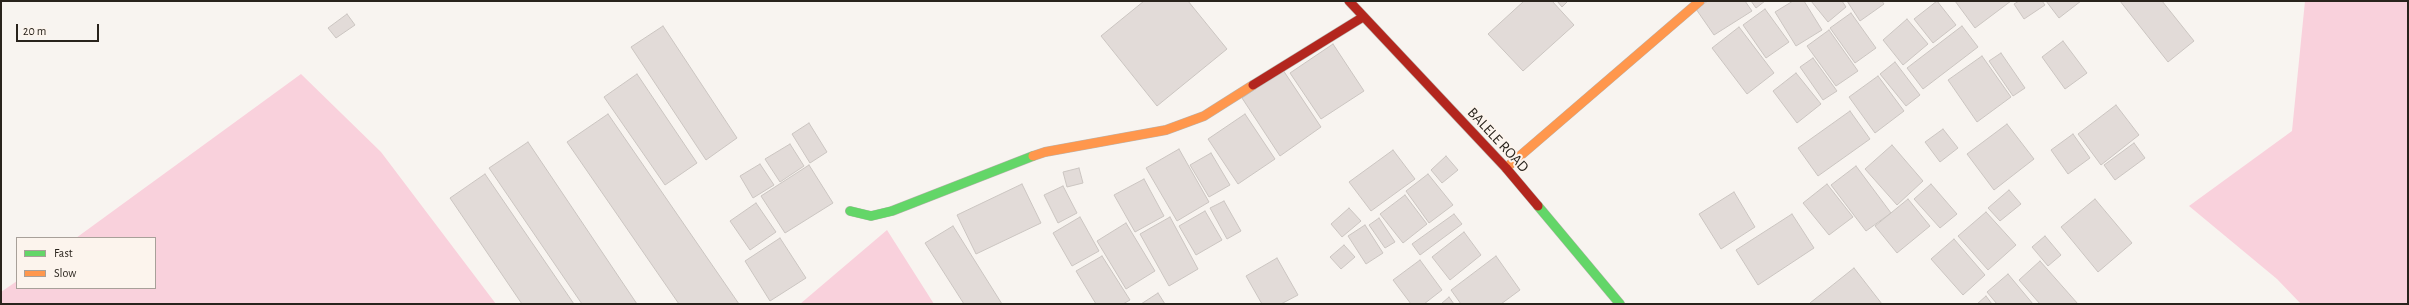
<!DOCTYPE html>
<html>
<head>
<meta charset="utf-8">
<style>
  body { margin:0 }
  #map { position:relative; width:2409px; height:305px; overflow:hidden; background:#f8f4f0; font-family:"Alegreya Sans",sans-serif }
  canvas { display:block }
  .frame { position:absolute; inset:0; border:2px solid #29231c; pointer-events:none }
  .legend { position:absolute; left:16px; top:237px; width:140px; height:52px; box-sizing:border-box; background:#fcf4ed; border:1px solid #a8a099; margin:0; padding:5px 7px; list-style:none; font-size:12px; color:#29231c }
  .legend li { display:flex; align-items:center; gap:8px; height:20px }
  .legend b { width:20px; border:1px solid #a8a099 }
  .scale { position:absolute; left:16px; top:24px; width:83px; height:18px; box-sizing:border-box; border:2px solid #29231c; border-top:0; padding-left:5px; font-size:12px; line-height:14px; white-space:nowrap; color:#29231c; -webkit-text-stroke:3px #fcf4ed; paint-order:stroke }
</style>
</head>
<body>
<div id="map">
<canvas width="2409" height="305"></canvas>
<div class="frame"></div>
<ul class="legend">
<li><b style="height:5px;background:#63d668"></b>Fast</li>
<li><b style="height:5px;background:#ff974d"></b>Slow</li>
</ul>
<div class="scale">20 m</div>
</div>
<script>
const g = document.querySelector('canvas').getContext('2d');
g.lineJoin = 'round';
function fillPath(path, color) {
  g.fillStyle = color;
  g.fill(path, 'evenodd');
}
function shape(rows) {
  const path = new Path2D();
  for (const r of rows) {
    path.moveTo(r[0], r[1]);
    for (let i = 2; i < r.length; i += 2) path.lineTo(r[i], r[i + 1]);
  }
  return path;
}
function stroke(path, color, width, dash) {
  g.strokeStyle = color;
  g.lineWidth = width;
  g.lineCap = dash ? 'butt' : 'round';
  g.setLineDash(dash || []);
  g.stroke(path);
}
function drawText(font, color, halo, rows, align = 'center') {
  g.font = font + ' "Alegreya Sans",sans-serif';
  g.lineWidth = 4;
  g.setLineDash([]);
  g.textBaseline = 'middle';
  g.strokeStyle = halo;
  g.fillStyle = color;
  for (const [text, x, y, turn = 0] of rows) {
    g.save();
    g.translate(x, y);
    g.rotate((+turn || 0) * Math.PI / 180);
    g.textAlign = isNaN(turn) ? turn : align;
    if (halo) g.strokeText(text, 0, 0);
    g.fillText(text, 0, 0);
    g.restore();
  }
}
fillPath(shape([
  [2305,1,2408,1,2408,304,2301,304,2277,279,2189,206,2292,131],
  [301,74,381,152,496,304,1,304,1,292,17,281,17,288,155,288,155,238,76,238],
  [887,230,934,304,800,304]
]), '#f9d1dc');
const building = shape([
  [1144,1,1188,1,1227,49,1157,106,1101,36,1144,1],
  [1524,1,1552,1,1574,25,1523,71,1488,34,1524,1],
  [1557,1,1568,1,1562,7,1557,1],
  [1708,1,1745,1,1752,11,1714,35,1696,9,1708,1],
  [1751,1,1765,1,1756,8,1751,1],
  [1793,1,1804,1,1822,30,1796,46,1775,12,1793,1],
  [1811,1,1842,1,1846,7,1828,22,1811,1],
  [1847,1,1882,1,1884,4,1860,21,1847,1],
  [1937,1,1956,25,1933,43,1914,19,1937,1],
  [1955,1,2011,1,1975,28,1955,1],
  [2019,1,2042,1,2045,5,2024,19,2014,4,2019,1],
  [2046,1,2081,1,2059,18,2046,1],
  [2120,1,2162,1,2194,41,2168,62,2120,1],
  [1765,9,1789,42,1766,58,1743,25,1765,9],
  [1851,13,1876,48,1855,63,1830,28,1851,13],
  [347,14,355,25,336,38,328,28,347,14],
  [1907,19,1928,44,1903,65,1883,40,1907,19],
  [663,26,737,138,706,160,631,47,663,26],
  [1962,26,1978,47,1923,89,1907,68,1962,26],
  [1739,27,1774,73,1747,94,1712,48,1739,27],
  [1829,30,1858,71,1836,86,1807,46,1829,30],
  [2063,41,2087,73,2065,89,2042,57,2063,41],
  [1333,44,1364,91,1321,119,1290,73,1333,44],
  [2001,53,2025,88,2013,96,1989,61,2001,53],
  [1982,56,2011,97,1977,122,1948,80,1982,56],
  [1813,58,1837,91,1823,100,1800,67,1813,58],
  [1895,62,1920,95,1906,106,1880,74,1895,62],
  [1283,70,1321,127,1280,156,1242,98,1283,70],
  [1796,73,1821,104,1797,123,1773,91,1796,73],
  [637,74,697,163,665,185,604,97,637,74],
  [1878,76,1904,111,1875,133,1849,97,1878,76],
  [2116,105,2139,135,2101,165,2078,134,2116,105],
  [1850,111,1870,139,1818,176,1798,148,1850,111],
  [608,114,739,304,679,304,567,142,608,114],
  [1245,114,1275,159,1238,184,1208,139,1245,114],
  [809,123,827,152,810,163,792,134,809,123],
  [2007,124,2034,159,1994,190,1967,154,2007,124],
  [1943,129,1958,148,1940,162,1925,142,1943,129],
  [2073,134,2090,158,2068,174,2051,150,2073,134],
  [528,142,637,304,582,304,489,168,528,142],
  [2134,143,2145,158,2115,180,2104,165,2134,143],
  [790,144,804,166,780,182,765,159,790,144],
  [1892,145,1923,181,1897,205,1865,169,1892,145],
  [1179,149,1209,202,1177,221,1146,168,1179,149],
  [1393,150,1415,179,1371,211,1349,182,1393,150],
  [1211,153,1230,185,1209,197,1190,165,1211,153],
  [1446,156,1458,170,1442,183,1431,170,1446,156],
  [760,164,774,185,753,198,740,176,760,164],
  [809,165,833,203,785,233,761,196,809,165],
  [1856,166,1891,213,1866,231,1831,185,1856,166],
  [1079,168,1083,183,1067,187,1063,172,1079,168],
  [485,174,574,304,522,304,450,198,485,174],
  [1428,174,1453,205,1429,223,1406,191,1428,174],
  [1144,179,1164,216,1135,232,1114,195,1144,179],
  [1022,184,1041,223,976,254,957,215,1022,184],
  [1827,184,1853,217,1829,235,1803,203,1827,184],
  [1931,184,1957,214,1940,228,1914,199,1931,184],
  [1063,186,1077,213,1058,223,1044,195,1063,186],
  [2009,190,2021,204,2000,221,1988,208,2009,190],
  [1734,192,1755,227,1721,249,1699,214,1734,192],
  [1405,195,1427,224,1403,243,1380,214,1405,195],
  [1908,199,1930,226,1897,253,1875,226,1908,199],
  [2095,199,2132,243,2098,272,2061,227,2095,199],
  [1224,201,1241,231,1227,239,1210,208,1224,201],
  [756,203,776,232,750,250,730,221,756,203],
  [1349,208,1361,221,1342,237,1331,224,1349,208],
  [1205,211,1222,240,1196,255,1179,226,1205,211],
  [1986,212,2016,245,1988,270,1958,236,1986,212],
  [1454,214,1462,224,1420,255,1412,244,1454,214],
  [1792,214,1814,248,1758,285,1736,250,1792,214],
  [1080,217,1099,251,1072,266,1053,233,1080,217],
  [1170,217,1198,269,1169,286,1140,234,1170,217],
  [1379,218,1395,242,1385,248,1369,225,1379,218],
  [1126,223,1155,271,1126,289,1097,241,1126,223],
  [1365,225,1383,253,1366,264,1348,236,1365,225],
  [953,226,1002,304,964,304,925,243,953,226],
  [1464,232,1481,255,1450,280,1432,257,1464,232],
  [2045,236,2061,255,2048,266,2032,247,2045,236],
  [780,238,806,278,770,301,745,261,780,238],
  [1954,239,1985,275,1963,295,1931,259,1954,239],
  [1344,245,1355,257,1341,269,1330,257,1344,245],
  [1102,256,1130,300,1123,304,1096,304,1076,271,1102,256],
  [1496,256,1520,290,1501,304,1461,304,1451,290,1496,256],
  [1277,258,1298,295,1281,304,1262,304,1246,276,1277,258],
  [1420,260,1442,290,1424,304,1411,304,1393,280,1420,260],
  [2040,261,2078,304,2040,304,2019,280,2040,261],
  [1854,268,1882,304,1810,304,1810,303,1854,268],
  [2008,274,2033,304,1997,304,1987,292,2008,274],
  [1158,293,1165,304,1141,304,1158,293],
  [1986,296,1992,304,1977,304,1986,296],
  [1449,297,1454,304,1441,304,1449,297]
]);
fillPath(building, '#e2dbd8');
stroke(building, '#cbc5c1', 1);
const fast = shape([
  [1538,206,1620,304],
  [850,211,871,216,892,211,1033,156]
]);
const slow = shape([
  [1033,156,1045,152,1166,130,1204,116,1253,85],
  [1506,168,1700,1]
]);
const jam = shape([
  [1349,1,1506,168,1538,206],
  [1253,85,1363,17]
]);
stroke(fast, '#b9b4af', 10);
stroke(slow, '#b9b4af', 10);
stroke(jam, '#b9b4af', 10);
stroke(fast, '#63d668', 9);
stroke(slow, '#ff974d', 9);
stroke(jam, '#b3261e', 9);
drawText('15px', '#29231c', '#fcf4ed', [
  ["BALELE ROAD",1498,140,47]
]);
</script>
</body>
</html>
